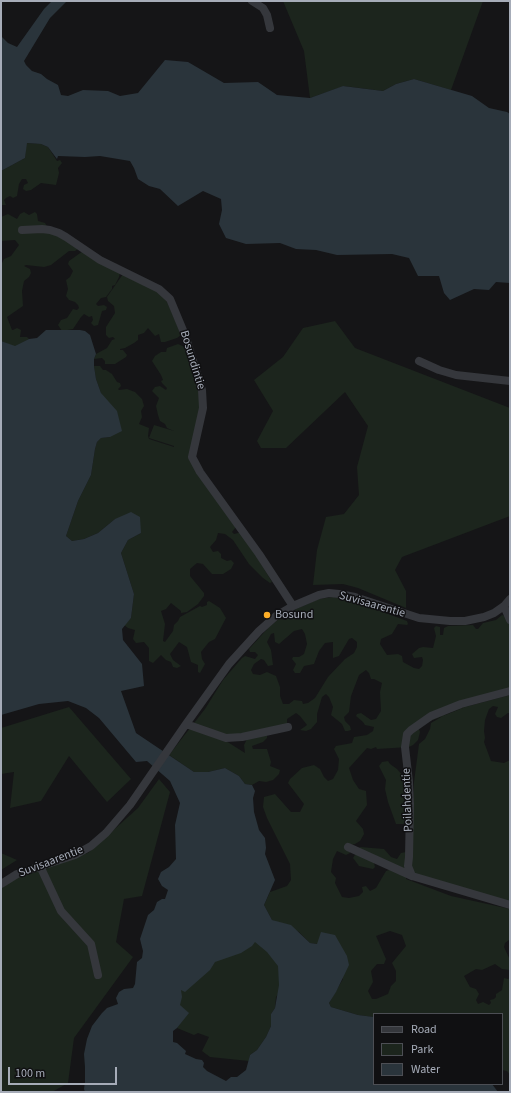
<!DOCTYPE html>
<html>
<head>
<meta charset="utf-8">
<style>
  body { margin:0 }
  #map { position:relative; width:511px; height:1093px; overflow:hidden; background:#151517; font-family:"Source Sans 3",sans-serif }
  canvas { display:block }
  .frame { position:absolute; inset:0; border:2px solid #a6acb8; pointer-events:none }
  .legend { position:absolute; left:373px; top:1013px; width:130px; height:72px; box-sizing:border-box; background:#101012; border:1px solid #4c4e54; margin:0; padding:5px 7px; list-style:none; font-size:12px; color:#a6acb8 }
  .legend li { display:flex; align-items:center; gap:8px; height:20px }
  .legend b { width:20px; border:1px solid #4c4e54 }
  .scale { position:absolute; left:8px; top:1067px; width:109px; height:18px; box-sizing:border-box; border:2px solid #a6acb8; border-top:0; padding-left:5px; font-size:12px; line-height:14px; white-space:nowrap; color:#a6acb8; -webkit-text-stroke:3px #101012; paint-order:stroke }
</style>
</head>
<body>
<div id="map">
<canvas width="511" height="1093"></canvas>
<div class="frame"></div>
<ul class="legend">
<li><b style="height:5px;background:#35373c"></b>Road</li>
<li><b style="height:11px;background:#1c251d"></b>Park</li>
<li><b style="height:11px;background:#2a343b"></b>Water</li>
</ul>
<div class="scale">100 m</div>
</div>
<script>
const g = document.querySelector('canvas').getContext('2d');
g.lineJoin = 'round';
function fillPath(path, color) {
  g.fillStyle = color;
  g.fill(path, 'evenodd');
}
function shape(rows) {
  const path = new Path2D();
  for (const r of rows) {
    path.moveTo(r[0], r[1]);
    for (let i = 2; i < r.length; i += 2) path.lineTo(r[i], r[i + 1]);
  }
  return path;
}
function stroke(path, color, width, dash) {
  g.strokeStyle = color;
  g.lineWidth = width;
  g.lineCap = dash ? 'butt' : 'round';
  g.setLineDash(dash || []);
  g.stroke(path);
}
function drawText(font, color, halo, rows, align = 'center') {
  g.font = font + ' "Source Sans 3",sans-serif';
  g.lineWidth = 3;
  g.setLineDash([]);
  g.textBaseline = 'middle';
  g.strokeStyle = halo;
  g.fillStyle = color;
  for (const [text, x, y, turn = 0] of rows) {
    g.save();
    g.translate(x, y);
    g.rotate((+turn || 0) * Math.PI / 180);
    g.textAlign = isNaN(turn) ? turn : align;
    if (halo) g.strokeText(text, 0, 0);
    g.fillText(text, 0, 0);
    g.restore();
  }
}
fillPath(shape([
  [283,1,483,1,451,90,414,79,396,84,383,91,344,86,310,98,304,51],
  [26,143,41,144,48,147,57,161,60,160,62,163,58,168,59,173,56,185,41,183,31,190,26,191,23,189,24,185,28,183,26,179,22,179,19,184,17,196,13,198,10,196,6,198,4,200,6,205,1,205,1,171,25,158],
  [24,212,29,215,35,212,37,214,38,221,45,223,48,228,79,248,75,251,69,251,51,265,44,267,26,265,24,266,30,269,31,273,29,277,24,281,22,291,23,306,7,317,12,330,13,330,17,328,21,330,20,337,27,337,29,339,15,347,1,341,1,265,4,259,11,256,19,245,15,240,1,241,1,217,8,214,17,219,20,214],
  [83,251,120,273,119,277,115,285,112,286,112,289,106,297,101,298,96,304,98,306,104,305,107,307,106,310,102,311,98,325,94,326,91,323,93,320,92,316,89,317,84,314,81,317,73,329,62,331,58,325,61,320,67,318,73,309,77,310,79,308,78,305,75,302,69,300,66,296,68,289,66,280,70,277,73,271,68,264,69,261],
  [123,274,163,292,181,335,177,338,165,342,161,342,159,334,155,336,148,328,144,333,138,335,138,340,134,343,125,348,120,349,120,350,123,350,127,355,126,357,115,364,105,364,105,361,102,358,94,359,96,354,107,348,112,340,115,339,113,337,109,338,106,335,106,327,115,313,114,306,108,301,107,297],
  [335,321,355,348,510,408,510,516,402,557,395,570,406,591,406,608,358,588,343,584,313,585,317,550,326,517,344,514,359,495,357,467,368,426,345,392,286,448,261,448,257,441,273,411,254,380,283,357,303,328],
  [178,344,187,348,202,398,191,456,236,527,232,532,234,534,242,532,272,582,270,583,263,578,249,564,233,540,225,534,218,533,216,540,210,547,213,552,218,551,221,554,221,558,227,561,231,560,234,563,231,569,223,574,212,574,203,564,197,563,190,569,190,576,204,593,204,596,198,604,187,612,181,613,181,611,171,603,166,609,161,611,165,624,163,641,165,642,173,631,174,625,178,621,180,617,200,606,202,607,207,605,207,602,209,601,220,608,226,618,215,639,209,642,201,652,202,659,205,664,200,673,198,672,198,665,191,662,187,647,179,642,170,654,173,660,181,666,177,668,173,667,171,662,166,660,161,655,153,663,149,661,149,648,144,642,136,643,133,639,135,630,128,628,124,625,131,618,134,594,121,553,128,540,141,533,115,519,98,533,84,539,72,541,66,536,78,501,91,475,95,449,97,442,101,438,110,437,101,393,96,379,94,366,100,366,103,370,106,370,112,374,117,382,120,383,121,386,118,389,119,390,127,389,135,392,142,399,144,406,141,411,142,417,139,424,149,428,148,436,149,439,174,447,174,446,149,438,154,425,174,431,167,428,165,424,160,421,158,415,156,406,159,398,152,391,155,387,160,386,166,390,167,388,162,383,161,381,163,380,161,375,152,361,155,356,161,352,166,352,167,348],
  [333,597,356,602,407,621,408,624,407,625,398,624,392,634,381,639,380,644,387,655,398,654,402,656,403,662,414,668,419,669,422,666,423,660,422,657,414,658,412,654,419,648,423,647,433,648,436,636,434,628,436,626,440,627,440,635,443,635,444,628,448,626,473,625,476,629,478,629,483,623,496,620,502,615,510,618,510,689,418,726,420,732,418,740,413,745,409,747,377,749,376,747,371,749,367,748,349,768,353,780,359,789,366,791,367,805,356,821,363,829,364,834,360,841,355,844,351,845,350,853,346,855,337,851,333,859,331,872,336,878,335,883,342,897,349,898,359,896,363,892,362,887,366,886,370,891,376,888,386,871,392,869,368,858,374,863,375,867,373,869,359,866,353,858,360,847,384,849,391,857,397,859,401,853,406,852,406,879,451,896,510,909,510,937,509,940,505,943,504,947,510,960,510,970,502,969,495,964,482,970,476,969,464,976,470,987,476,989,479,994,476,1000,478,1004,483,1002,489,1005,491,1003,490,1000,494,999,496,997,496,994,502,990,504,978,508,979,510,978,510,1075,507,1071,502,1070,502,1014,374,1014,374,1017,358,1015,331,1007,329,1003,343,979,317,944,310,943,299,932,272,920,264,905,270,892,287,886,291,880,290,864,267,818,263,807,264,797,275,794,291,812,300,812,304,804,288,783,290,779,302,768,314,765,320,769,324,777,328,781,333,779,338,770,339,759,334,749,336,746,352,743,354,737,367,735,373,731,374,727,365,725,363,722,356,716,357,714,361,713,371,720,376,719,381,711,380,692,382,683,374,679,371,679,369,673,366,670,359,675,351,696,349,712,344,717,345,721,350,726,351,730,348,731,345,731,342,724,331,715,333,707,329,697,326,694,322,697,317,714,317,722,311,729,306,731,300,730,307,725,300,716,296,713,287,719,287,726,226,741,245,753,244,745,247,739,267,734,267,738,263,742,252,746,253,749,267,749,271,762,270,766,280,770,279,774,273,780,266,782,259,781,252,785,245,784,239,776,225,768,208,772,194,772,169,755,205,709,223,680,242,658,245,656,255,659,258,655,255,652,250,652,249,649,269,627,279,619,286,620,296,609,319,599],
  [302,629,305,634,307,644,304,654,299,657,293,657,292,659,296,664,293,670,295,673,300,673,304,666,314,664,319,651,325,643,333,642,333,658,339,656,349,639,352,638,357,642,357,647,354,653,345,659,328,677,315,698,308,703,303,704,302,701,294,700,289,704,283,704,280,696,280,687,276,676,267,672,260,675,253,674,251,670,254,664,261,659,264,660,268,666,273,665,271,650,267,642,271,634,274,633,275,642,279,644,294,631],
  [390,931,402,935,406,946,392,963,396,971,396,981,391,986,388,994,376,999,372,999,368,991,373,982,371,971,377,964,384,964,386,959,376,936],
  [510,695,510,713,508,713,501,718,497,717,495,714,498,707,493,706,489,709,485,720,484,731,485,738,484,742,491,761,504,763,510,760,510,902,415,875,411,868,414,782,419,744,425,739,430,729,431,723,448,713,465,707],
  [69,707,131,779,107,802,69,756,41,801,10,808,14,772,1,774,1,728],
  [388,761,390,764,397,769,404,777,406,822,403,824,396,824,388,802,385,789,386,780,379,766,382,762],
  [159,779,170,792,142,896,124,899,116,942,133,957,74,1038,68,1083,52,1092,1,1092,1,889,17,876,88,853,138,808],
  [1,853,17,860,1,870],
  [238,936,267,945,289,981,276,997,275,1008,271,1014,271,1026,266,1037,257,1050,250,1055,249,1061,210,1057,202,1051,209,1037,198,1033,194,1035,177,1028,188,1013,169,996]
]), '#1c251d');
fillPath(shape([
  [52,1,67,1,50,18,24,61,26,65,32,71,41,74,47,79,58,85,61,95,68,96,83,90,108,91,120,96,138,93,165,60,188,62,224,83,258,82,277,95,310,98,343,86,383,91,396,84,414,79,472,96,489,108,507,112,510,114,510,283,496,282,489,290,474,289,450,300,444,293,439,276,418,276,409,258,392,254,337,255,316,250,296,249,280,243,246,244,226,238,219,224,222,210,221,199,203,191,178,206,160,189,149,186,138,179,134,168,130,161,100,156,85,157,58,156,57,159,48,147,41,144,27,143,25,158,1,171,1,36,8,43,17,47,44,9],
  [46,330,80,330,85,331,90,335,96,354,94,359,94,366,96,379,101,393,117,411,122,431,110,437,101,438,97,442,95,449,91,475,78,501,66,536,72,541,84,539,98,533,115,519,131,512,140,517,141,533,128,540,121,553,134,594,131,618,122,629,123,640,142,664,144,686,121,691,136,733,194,772,208,772,225,768,239,776,245,784,252,785,255,791,253,798,254,812,259,830,265,838,266,848,265,854,275,880,264,905,272,920,291,925,310,943,317,944,321,932,335,935,347,956,349,965,336,992,329,1003,331,1007,358,1015,374,1017,374,1084,492,1084,498,1092,85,1092,84,1089,85,1082,85,1067,84,1054,87,1039,92,1026,102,1013,107,1008,118,1004,116,998,119,992,124,989,133,988,135,984,137,962,142,958,143,951,140,939,148,915,154,910,157,902,162,899,165,899,168,890,162,886,158,879,161,872,169,867,176,859,175,825,180,803,170,781,147,761,136,762,99,718,86,708,68,701,39,704,1,715,1,341,15,346,29,339,37,338],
  [255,942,267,952,278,966,279,985,275,1008,271,1014,271,1026,266,1037,257,1050,250,1055,246,1070,237,1077,231,1077,226,1081,207,1071,203,1067,204,1063,202,1060,196,1059,185,1054,186,1051,177,1043,173,1042,173,1031,177,1028,189,1013,180,1005,182,997,181,990,185,992,210,970,215,962,241,953,252,946]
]), '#2a343b');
stroke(shape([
  [252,1,263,8,267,15,270,28],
  [22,230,42,229,50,230,59,233,66,237,100,260,159,289,170,299,185,335,202,390,203,408,192,457,200,472,259,554,293,606],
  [419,361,439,370,456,375,510,381],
  [504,606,510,620],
  [510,691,461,704,431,716,411,730,407,734,405,747,409,782,410,804,409,857,408,866,412,876,510,905],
  [186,724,226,738,242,737,288,727],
  [348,847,412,876],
  [40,866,61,911,91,944,98,975],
  [1,884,17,874,75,855,91,846,106,833,130,805,186,724,229,664,259,631,276,616,293,606,319,595,329,593,339,594,355,597,419,618,450,621,465,621,484,617,494,613,504,606,510,599]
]), '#35373c', 8);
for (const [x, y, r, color] of [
  [267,615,4,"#fcad27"]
]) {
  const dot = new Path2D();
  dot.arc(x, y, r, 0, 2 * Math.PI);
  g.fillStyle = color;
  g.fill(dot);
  stroke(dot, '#101012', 1.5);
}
drawText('12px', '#a6acb8', '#101012', [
  ["Bosundintie",192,360,73],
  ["Suvisaarentie",372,605,16],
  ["Poilahdentie",408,800,-92],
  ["Suvisaarentie",51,862,-21]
]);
drawText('12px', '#a6acb8', '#101012', [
  ["Bosund",275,615]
], 'left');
</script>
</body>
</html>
